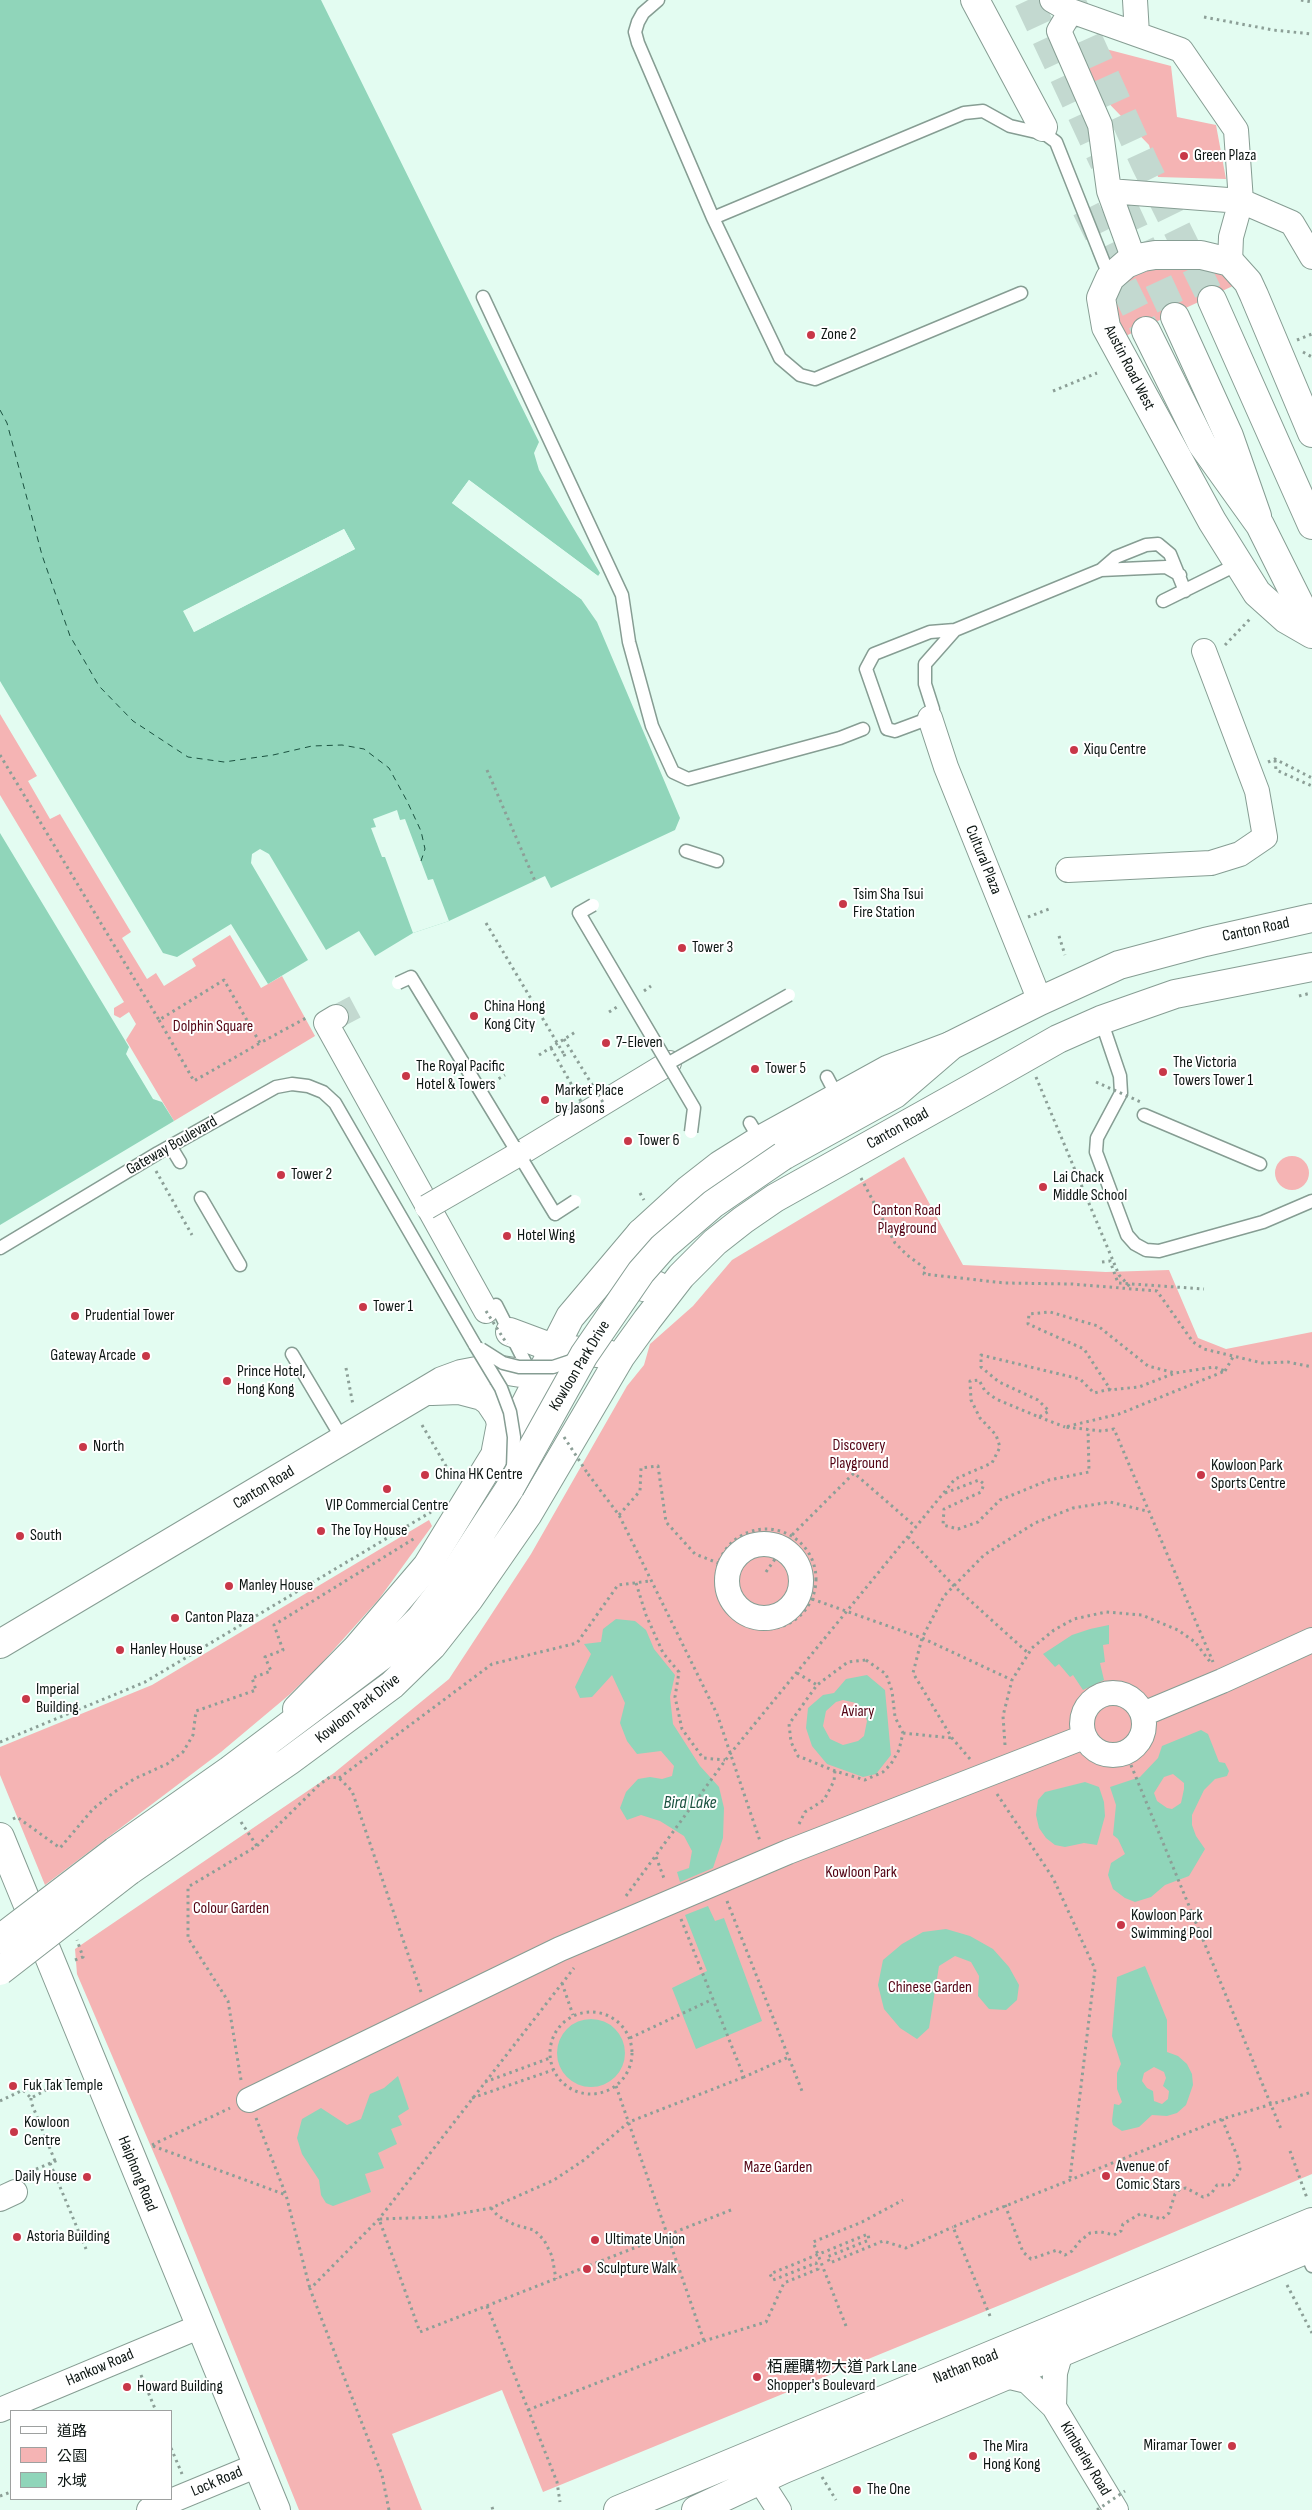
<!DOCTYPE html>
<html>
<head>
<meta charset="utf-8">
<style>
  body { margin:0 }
  #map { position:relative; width:1312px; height:2510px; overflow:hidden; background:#e3fcf1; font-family:"Sofia Sans Condensed","Noto Sans TC",sans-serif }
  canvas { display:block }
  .legend { position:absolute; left:10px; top:2410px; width:162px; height:90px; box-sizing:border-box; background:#fff; border:1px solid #9ea1a0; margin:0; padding:6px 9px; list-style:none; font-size:15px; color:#0c1512 }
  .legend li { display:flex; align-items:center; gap:10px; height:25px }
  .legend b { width:25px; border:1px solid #9ea1a0 }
</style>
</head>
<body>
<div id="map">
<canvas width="1312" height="2510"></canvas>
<ul class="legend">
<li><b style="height:6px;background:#fff"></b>道路</li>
<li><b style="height:14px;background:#f5b4b4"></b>公園</li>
<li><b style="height:14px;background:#90d5ba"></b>水域</li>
</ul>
</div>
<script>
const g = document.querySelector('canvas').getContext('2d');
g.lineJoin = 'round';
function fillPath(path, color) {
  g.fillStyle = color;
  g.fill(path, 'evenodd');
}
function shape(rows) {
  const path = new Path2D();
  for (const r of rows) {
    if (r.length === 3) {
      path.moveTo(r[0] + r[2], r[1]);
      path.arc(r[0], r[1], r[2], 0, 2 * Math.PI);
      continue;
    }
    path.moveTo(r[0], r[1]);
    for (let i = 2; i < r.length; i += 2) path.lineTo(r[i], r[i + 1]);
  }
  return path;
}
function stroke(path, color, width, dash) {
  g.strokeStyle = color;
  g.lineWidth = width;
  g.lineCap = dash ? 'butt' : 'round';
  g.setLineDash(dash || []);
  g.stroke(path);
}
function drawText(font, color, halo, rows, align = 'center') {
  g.font = font + ' "Sofia Sans Condensed","Noto Sans TC",sans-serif';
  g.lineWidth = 4;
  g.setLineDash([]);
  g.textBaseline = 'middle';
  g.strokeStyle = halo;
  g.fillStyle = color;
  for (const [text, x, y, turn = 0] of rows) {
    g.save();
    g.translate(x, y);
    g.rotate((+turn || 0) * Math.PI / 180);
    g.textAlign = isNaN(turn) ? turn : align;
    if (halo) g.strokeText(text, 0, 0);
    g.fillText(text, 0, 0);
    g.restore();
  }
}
fillPath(shape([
  [1079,42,1171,66,1177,117,1216,125,1226,179,1158,177,1149,145,1092,86],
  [1141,268,1218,269,1235,285,1117,340,1112,299,1117,287],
  [0,714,37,776,28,781,50,819,60,814,131,932,122,938,147,979,156,973,164,986,196,966,192,959,230,935,261,988,282,976,315,1036,174,1121,126,1040,136,1024,129,1012,120,1018,114,1015,114,1008,124,1002,0,795],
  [1292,1173,17],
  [904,1157,963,1265,1106,1272,1169,1270,1198,1338,1226,1349,1312,1332,1312,2174,1015,2299,543,2492,502,2390,392,2434,422,2510,299,2510,170,2191,77,1974,75,1949,334,1773,449,1679,531,1554,627,1386,644,1365,650,1344,693,1306,732,1260],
  [429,1520,432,1526,379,1599,320,1665,289,1695,221,1752,45,1885,0,1775,0,1747,152,1685]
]), '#f5b4b4');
fillPath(shape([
  [0,0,321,0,539,442,534,453,539,470,600,573,598,576,469,480,452,503,581,599,597,622,680,818,675,830,551,888,545,876,449,921,413,933,375,956,359,931,326,950,269,854,260,849,252,854,251,863,308,960,268,984,231,924,177,957,163,953,0,681],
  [344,529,355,549,194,632,184,611],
  [0,833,129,1047,126,1054,153,1099,162,1102,174,1121,0,1225],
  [616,1619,635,1621,646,1630,654,1649,675,1675,670,1697,673,1724,700,1766,719,1787,724,1808,723,1838,713,1868,680,1882,677,1872,689,1868,692,1851,684,1836,660,1821,641,1815,627,1820,620,1808,626,1792,638,1779,650,1777,662,1779,672,1776,674,1766,661,1751,637,1754,627,1741,620,1723,625,1703,612,1675,592,1697,580,1698,575,1687,591,1654,584,1644,601,1642,603,1629],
  [1109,1625,1109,1644,1103,1645,1105,1662,1100,1663,1104,1680,1083,1690,1073,1675,1070,1677,1059,1664,1055,1667,1043,1654,1072,1635,1090,1629],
  [867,1675,885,1690,891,1755,876,1774,863,1777,827,1764,812,1746,806,1728,808,1708,823,1695,834,1693,846,1679],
  [843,1700,856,1703,862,1708,867,1721,864,1736,858,1741,843,1745,830,1739,823,1726,826,1711,836,1702],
  [1201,1730,1208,1734,1219,1762,1225,1763,1229,1771,1227,1776,1215,1779,1204,1790,1192,1815,1192,1825,1196,1836,1205,1849,1189,1876,1165,1885,1151,1897,1135,1902,1125,1898,1113,1889,1108,1875,1111,1863,1125,1854,1118,1839,1113,1835,1116,1805,1110,1787,1140,1777,1158,1758,1162,1746],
  [1173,1774,1184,1783,1184,1789,1181,1803,1172,1809,1167,1808,1157,1801,1154,1793,1164,1777],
  [1085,1782,1099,1787,1104,1802,1105,1816,1097,1845,1084,1843,1065,1847,1055,1845,1046,1838,1039,1828,1036,1815,1038,1800,1045,1792],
  [708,1906,715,1921,724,1918,762,2021,696,2049,672,1988,707,1971,685,1915],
  [946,1929,970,1936,993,1949,1009,1967,1019,1985,1017,2000,1006,2010,989,2009,978,1996,979,1976,971,1962,955,1956,939,1966,929,2028,917,2039,900,2028,884,2009,878,1985,883,1960,902,1944,923,1932],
  [1145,1966,1167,2020,1167,2052,1178,2056,1187,2064,1192,2074,1193,2085,1186,2105,1177,2113,1167,2116,1152,2115,1139,2127,1122,2131,1113,2125,1112,2121,1114,2104,1119,2105,1122,2102,1117,2089,1117,2073,1121,2064,1112,2036,1117,1977],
  [1154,2067,1164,2072,1166,2078,1163,2086,1169,2091,1168,2099,1162,2104,1154,2101,1153,2091,1147,2088,1142,2081,1144,2073],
  [591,2053,34],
  [398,2076,409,2109,398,2116,402,2125,391,2129,397,2144,378,2153,384,2168,365,2174,371,2192,333,2206,326,2203,321,2195,319,2180,302,2154,297,2138,302,2119,321,2108,347,2125,361,2119,370,2094,384,2088]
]), '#90d5ba');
fillPath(shape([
  [469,480,598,576,597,578,469,483,455,502,582,597,581,599,452,503],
  [344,529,355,549,194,632,183,611],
  [343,533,352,548,195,629,187,612],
  [397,810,400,820,405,819,428,880,433,879,449,921,413,933,385,857,382,857,371,828,376,827,373,819]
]), '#e3fcf1');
stroke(shape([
  [0,410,7,423,42,555,70,636,99,686,133,721,188,757,224,762,273,755,312,746,342,745,364,749,389,768,407,801,421,831,425,849,421,861]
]), '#1b5240', 1, [6, 5]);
stroke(shape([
  [336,1017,355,1007]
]), '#c3d9d0', 24, [24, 12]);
stroke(shape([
  [1028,0,1104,163],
  [1123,205,1175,317]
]), '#c3d9d0', 28, [28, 14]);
stroke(shape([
  [1071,0,1145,164,1212,300],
  [1086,209,1146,331]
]), '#c3d9d0', 28, [28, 14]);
const lane = shape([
  [658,0,643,13,638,22,635,32,638,43,713,218,964,113,983,111,1010,126,1045,134,1056,142,1110,278],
  [713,218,780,358,800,375,815,379,1021,293],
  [483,297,622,595,629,642,652,726,673,772,688,779,840,738,863,729],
  [1101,570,1166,567,1180,575],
  [1163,601,1238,564],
  [955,630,925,664,925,684,933,709,930,718,895,731,887,729,866,669,874,654,930,632,955,630,1101,570,1116,557,1146,545,1158,544,1170,554,1185,591],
  [686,851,717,861],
  [1101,1020,1120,1076,1121,1093,1097,1138,1096,1152,1127,1235,1135,1244,1146,1250,1159,1251,1263,1222,1312,1201],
  [827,1077,837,1096],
  [1144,1115,1260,1164],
  [750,1123,760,1140],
  [171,1147,180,1162],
  [201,1198,240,1265],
  [0,1248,158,1153,276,1087,292,1084,308,1086,323,1092,335,1103,475,1345],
  [496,1305,526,1364,535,1372],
  [292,1354,343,1440],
  [1305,2250,1312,2266]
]);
const street = shape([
  [1052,0,1071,11,1059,31,1100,125,1109,191,1134,260],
  [1135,0,1137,34],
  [1071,11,1181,50,1236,130,1241,201,1231,237,1230,262],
  [1109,191,1241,201,1292,223,1312,257],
  [930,718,946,767,1040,1001],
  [1068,870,1211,863,1240,854,1265,837,1257,791,1204,651],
  [336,1017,326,1023,486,1311],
  [519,1154,669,1063],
  [764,1581,37],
  [1113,1724,31],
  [1143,1714,1222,1681,1312,1640],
  [249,2100,560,1949,788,1852,1084,1737],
  [0,2199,15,2192],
  [1006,2376,1027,2381,1054,2407,1116,2510],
  [1054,2407,1055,2373,1061,2352],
  [0,2410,201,2326],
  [750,2465,779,2510],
  [149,2510,258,2465]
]);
const secondary = shape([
  [1175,317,1229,436,1257,516],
  [1312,433,1254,295,1248,282,1230,262,1201,255,1155,255,1143,257,1126,264,1110,278,1101,298,1106,327,1212,521,1257,593,1286,619,1312,634],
  [432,1391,459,1390,482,1396,489,1401,499,1416,501,1424,496,1450],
  [0,1644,442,1381,461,1374,482,1370,502,1370,539,1376,547,1374],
  [297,1709,357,1648,427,1566,522,1411,570,1317,641,1233,688,1190,720,1165,760,1140,889,1069,950,1046],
  [0,1837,276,2510],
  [618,2510,1312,2222],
  [696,2510,784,2469,1312,2247]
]);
const primary = shape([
  [975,0,1043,127],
  [1212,300,1312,525],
  [1146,331,1202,444,1260,525,1312,629],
  [783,1156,895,1094,952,1045,1040,1001,1119,965,1205,942,1312,918],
  [641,1233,628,1254,624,1271,633,1283,644,1287,656,1285],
  [510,1332,553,1348,607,1354],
  [115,1851,230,1770,388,1651,420,1619,452,1577,510,1488],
  [129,1871,289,1761,392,1685,432,1646,469,1599,528,1514,621,1356,647,1320,681,1276,715,1242,743,1220,775,1198,977,1085,1058,1039,1101,1020,1175,994,1312,967]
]);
stroke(lane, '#869d93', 15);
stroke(street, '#869d93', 26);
stroke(secondary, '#869d93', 30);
stroke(primary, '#869d93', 30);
stroke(shape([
  [1301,0,1312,2],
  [1204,17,1273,30,1312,34],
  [1297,340,1312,334],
  [1303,352,1312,357],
  [1053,391,1097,373],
  [1225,645,1250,619],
  [0,755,159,1020,224,980,260,1043,306,1018],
  [1275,760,1276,770,1312,786],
  [1268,762,1275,759,1312,778],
  [487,770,535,881],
  [1028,917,1049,909],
  [1059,936,1065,955],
  [644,991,651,986],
  [1299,996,1311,993],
  [609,1012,617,1007],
  [159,1020,194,1081,260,1043],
  [562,1051,564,1054],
  [539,1055,577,1031],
  [1036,1077,1119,1275,1132,1289],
  [493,1082,505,1075],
  [156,1171,192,1235],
  [861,1178,895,1243,907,1255,926,1269,924,1274,1005,1283,1072,1284,1157,1291,1193,1342,1204,1349,1262,1363,1288,1362,1312,1367],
  [640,1193,644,1200],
  [346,1368,353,1405],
  [1225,1371,1233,1357],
  [1108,1390,1139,1387,1175,1373],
  [1039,1417,1065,1427],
  [422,1425,453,1478],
  [588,1474,619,1515,717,1714,760,1841],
  [945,1493,979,1480,984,1484,981,1492,944,1509,943,1525,958,1529,978,1522,1000,1500,1049,1480,1089,1472,1088,1429],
  [619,1515,640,1491,641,1468,658,1466,666,1522,695,1554,718,1563],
  [766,1579,50],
  [908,1537,954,1586,1028,1653],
  [766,1572,791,1536,854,1473,916,1527],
  [636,1583,646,1615,663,1653,679,1672,675,1697,682,1729,703,1758,725,1760],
  [812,1599,922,1638,1012,1680],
  [866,1660,886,1674,892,1691,895,1717,903,1733,899,1750,891,1764,883,1772,865,1780,835,1771,798,1756,791,1742,789,1724,817,1685,848,1662,866,1660],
  [797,1673,817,1685],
  [903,1733,952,1738],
  [0,1742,145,1682,431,1512],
  [1005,1745,1003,1716,1012,1680,1032,1648,1054,1630,1074,1619,1106,1612,1142,1615,1178,1630,1195,1642,1211,1663],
  [1126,1753,1281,2129],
  [970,1759,952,1738,913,1673,922,1638,944,1596,984,1555,1035,1523,1073,1508,1110,1502,1147,1511],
  [339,1778,492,1664,577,1643,618,1585,650,1581],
  [997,1794,1053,1878,1095,1969,1070,2178],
  [13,1819,17,1817,60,1848,93,1809,113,1793,134,1779,167,1764,183,1752,193,1735,196,1711,256,1690,252,1678,271,1671,265,1657,283,1650,274,1625,415,1538],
  [241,1822,257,1846],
  [799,1824,805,1812,824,1800,834,1781,835,1771],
  [656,1857,665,1881],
  [626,1896,730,1754,955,1479,992,1463,1000,1447,996,1435,980,1418,971,1400,970,1381,979,1380,985,1391,996,1399,1039,1417,1049,1411,1038,1400,999,1382,981,1367,981,1355,1080,1379,1094,1393,1110,1389,1084,1349,1028,1324,1029,1314,1050,1312,1098,1326,1148,1366,1175,1373,1214,1367,1225,1371,1119,1414,1065,1427,1102,1431,1114,1429,1213,1662],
  [727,1901,802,2091],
  [681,1919,744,2077,789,2057],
  [75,1960,83,1957,77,1940],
  [562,1983,573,2015],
  [591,2053,41],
  [630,2038,713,1999],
  [241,2080,228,2001,188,1938,188,1887,257,1846,320,1784,330,1777,339,1778,352,1791,421,1992],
  [485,2082,550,2058],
  [616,2086,704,2341],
  [31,2098,31,2102,55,2161],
  [472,2098,553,2070],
  [0,2101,23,2090,31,2098,73,2076],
  [256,2118,286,2195,310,2289],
  [152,2145,230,2108],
  [153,2146,286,2195],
  [1290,2151,1307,2198],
  [50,2163,86,2249],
  [24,2174,58,2160],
  [1005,2205,1023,2252,1031,2259,1057,2250,1065,2255,1072,2251,1080,2241,1090,2233,1101,2232,1114,2235,1121,2231,1123,2224,1140,2214,1162,2219,1169,2213,1175,2194,1180,2189,1186,2188,1203,2197,1211,2194,1217,2185,1229,2185,1236,2178,1240,2169,1238,2158,1222,2119],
  [491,2208,498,2216,515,2225,534,2230,544,2240,552,2256,556,2279],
  [731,2210,420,2332,379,2219,441,2217,491,2208,554,2180,584,2160,629,2122,744,2077],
  [1287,2285,1312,2333],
  [487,2306,557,2482,560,2502],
  [990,2316,953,2227,1222,2119,1312,2092],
  [846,2326,813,2242,862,2222,903,2200],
  [141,2375,156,2411],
  [528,2410,704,2341,766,2322,784,2283,818,2269,816,2263,773,2280,770,2274,868,2234,869,2240,827,2257,830,2263,883,2241,906,2248,953,2227],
  [171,2448,182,2474],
  [822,2477,836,2500],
  [0,2496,11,2492],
  [492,2507,493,2510],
  [389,2510,382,2475,310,2289,379,2219,574,1968]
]), '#8c9f97', 3, [2.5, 4]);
stroke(lane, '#fff', 12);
stroke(street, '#fff', 24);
stroke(secondary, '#fff', 28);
stroke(primary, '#fff', 28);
const laneBridge = shape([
  [593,905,579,913,694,1108,691,1132],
  [398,983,411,977,555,1214,575,1201],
  [669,1063,789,995],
  [475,1345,501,1388,510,1412,514,1437,513,1468],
  [481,1349,503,1363,519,1367,553,1367,577,1359]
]);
const streetBridge = shape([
  [427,1207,519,1154]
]);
const primaryBridge = shape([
  [510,1488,584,1355,641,1272,663,1247,713,1204,783,1156],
  [0,1939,115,1851],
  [0,1971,129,1871]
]);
stroke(laneBridge, '#869d93', 15, []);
stroke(streetBridge, '#869d93', 26, []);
stroke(primaryBridge, '#869d93', 30, []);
stroke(shape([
  [486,923,562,1051],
  [564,1039,604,1104],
  [551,1048,588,1114],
  [564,1054,566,1059],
  [1096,1082,1143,1103],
  [1102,1262,1110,1261,1118,1283,1204,1289],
  [486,1311,507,1344],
  [564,1437,588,1474],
  [1097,2510,1125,2491]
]), '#8c9f97', 3, [2.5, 4]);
stroke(laneBridge, '#fff', 12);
stroke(streetBridge, '#fff', 24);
stroke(primaryBridge, '#fff', 28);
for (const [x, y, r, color] of [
  [1184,156,5,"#c83748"],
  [811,335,5,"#c83748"],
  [1074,750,5,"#c83748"],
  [843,904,5,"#c83748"],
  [682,948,5,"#c83748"],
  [474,1016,5,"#c83748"],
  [606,1043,5,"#c83748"],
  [755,1069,5,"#c83748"],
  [1163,1072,5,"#c83748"],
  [406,1076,5,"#c83748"],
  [545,1100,5,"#c83748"],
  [628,1141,5,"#c83748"],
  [281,1175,5,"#c83748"],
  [1043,1187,5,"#c83748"],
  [507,1236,5,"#c83748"],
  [363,1307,5,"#c83748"],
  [75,1316,5,"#c83748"],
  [146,1356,5,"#c83748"],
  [227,1381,5,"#c83748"],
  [83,1447,5,"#c83748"],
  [425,1475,5,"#c83748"],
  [1201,1475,5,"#c83748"],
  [387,1489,5,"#c83748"],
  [321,1531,5,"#c83748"],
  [20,1536,5,"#c83748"],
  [229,1586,5,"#c83748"],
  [175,1618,5,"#c83748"],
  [120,1650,5,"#c83748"],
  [26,1699,5,"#c83748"],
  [1121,1925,5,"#c83748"],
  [13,2086,5,"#c83748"],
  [14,2132,5,"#c83748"],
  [1106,2176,5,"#c83748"],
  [87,2177,5,"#c83748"],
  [17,2237,5,"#c83748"],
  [595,2240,5,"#c83748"],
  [587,2269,5,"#c83748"],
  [757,2377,5,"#c83748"],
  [127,2387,5,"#c83748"],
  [1232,2446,5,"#c83748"],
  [973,2456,5,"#c83748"],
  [857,2490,5,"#c83748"]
]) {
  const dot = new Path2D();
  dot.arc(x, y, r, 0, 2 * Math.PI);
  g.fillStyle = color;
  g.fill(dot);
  stroke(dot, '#fff', 2);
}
drawText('16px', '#0c1512', '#fff', [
  ["Green Plaza",1194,156],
  ["Zone 2",821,335],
  ["Xiqu Centre",1084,750],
  ["Tsim Sha Tsui",853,895],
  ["Fire Station",853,913],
  ["Tower 3",692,948],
  ["China Hong",484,1007],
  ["Kong City",484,1025],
  ["7-Eleven",616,1043],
  ["The Victoria",1173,1063],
  ["Towers Tower 1",1173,1081],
  ["The Royal Pacific",416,1067],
  ["Hotel & Towers",416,1085],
  ["Tower 5",765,1069],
  ["Market Place",555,1091],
  ["by Jasons",555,1109],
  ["Tower 6",638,1141],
  ["Tower 2",291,1175],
  ["Lai Chack",1053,1178],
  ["Middle School",1053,1196],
  ["Hotel Wing",517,1236],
  ["Tower 1",373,1307],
  ["Prudential Tower",85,1316],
  ["Gateway Arcade",136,1356,"right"],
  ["Prince Hotel,",237,1372],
  ["Hong Kong",237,1390],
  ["North",93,1447],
  ["Kowloon Park",1211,1466],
  ["Sports Centre",1211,1484],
  ["China HK Centre",435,1475],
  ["VIP Commercial Centre",387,1506,"center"],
  ["The Toy House",331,1531],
  ["South",30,1536],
  ["Manley House",239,1586],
  ["Canton Plaza",185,1618],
  ["Hanley House",130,1650],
  ["Imperial",36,1690],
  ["Building",36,1708],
  ["Kowloon Park",1131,1916],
  ["Swimming Pool",1131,1934],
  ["Fuk Tak Temple",23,2086],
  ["Kowloon",24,2123],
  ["Centre",24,2141],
  ["Avenue of",1116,2167],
  ["Comic Stars",1116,2185],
  ["Daily House",77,2177,"right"],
  ["Astoria Building",27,2237],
  ["Ultimate Union",605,2240],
  ["Sculpture Walk",597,2269],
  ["栢麗購物大道 Park Lane",767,2368],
  ["Shopper's Boulevard",767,2386],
  ["Howard Building",137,2387],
  ["Miramar Tower",1222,2446,"right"],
  ["The Mira",983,2447],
  ["Hong Kong",983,2465],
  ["The One",867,2490]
], 'left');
drawText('16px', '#0c1512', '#fff', [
  ["Austin Road West",1129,368,63],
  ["Cultural Plaza",983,860,68],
  ["Canton Road",1256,930,-12],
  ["Canton Road",898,1129,-29],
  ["Gateway Boulevard",172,1146,-30],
  ["Kowloon Park Drive",580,1366,-59],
  ["Canton Road",264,1488,-31],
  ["Kowloon Park Drive",358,1709,-38],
  ["Haiphong Road",137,2174,68],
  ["Nathan Road",966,2367,-22],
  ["Hankow Road",100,2368,-23],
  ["Kimberley Road",1085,2459,59],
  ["Lock Road",217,2482,-23]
]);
drawText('16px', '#530313', '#fff', [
  ["Dolphin Square",213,1027],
  ["Canton Road",907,1211],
  ["Playground",907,1229],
  ["Discovery",859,1446],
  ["Playground",859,1464],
  ["Aviary",858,1712],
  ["Kowloon Park",861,1873],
  ["Colour Garden",231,1909],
  ["Chinese Garden",930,1988],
  ["Maze Garden",778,2168]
]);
drawText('italic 18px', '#1b5240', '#fff', [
  ["Bird Lake",690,1803]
]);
</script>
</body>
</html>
